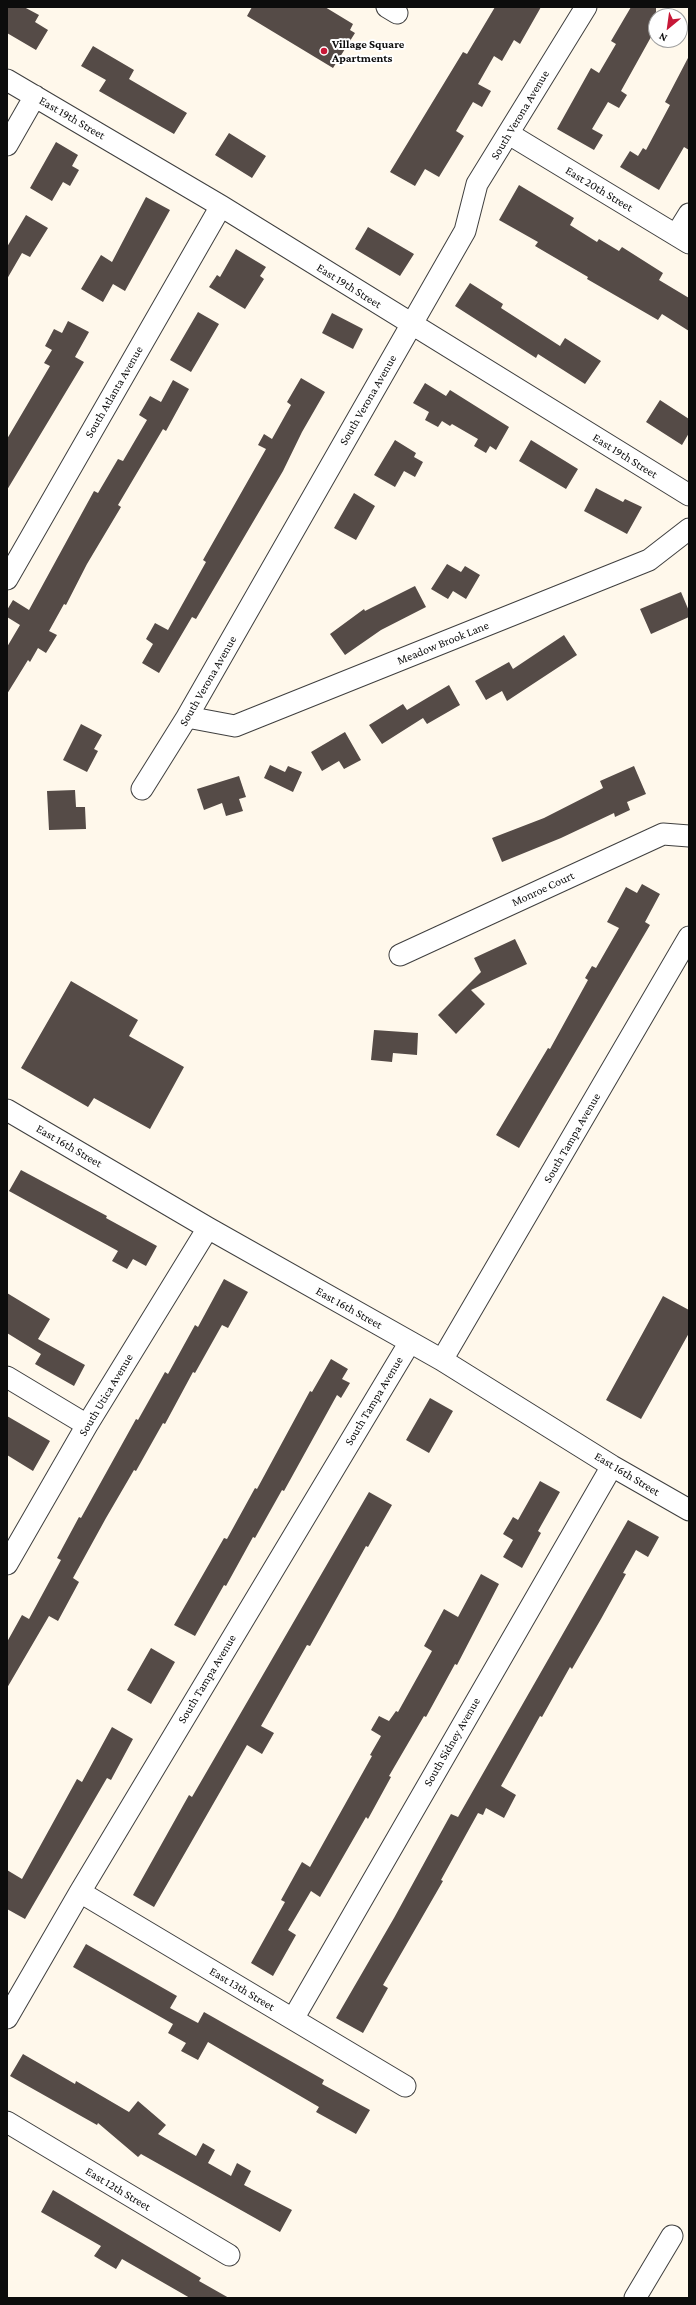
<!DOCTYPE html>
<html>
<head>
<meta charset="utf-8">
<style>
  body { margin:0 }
  #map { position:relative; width:696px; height:2305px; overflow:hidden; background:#fff8eb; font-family:"Crimson Pro",serif }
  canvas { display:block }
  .frame { position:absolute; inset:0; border:8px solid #0c0c0c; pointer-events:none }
  .north { position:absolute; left:648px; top:8px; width:40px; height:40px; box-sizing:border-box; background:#fff; border:1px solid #9e9e9e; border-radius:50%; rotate:209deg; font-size:11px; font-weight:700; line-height:16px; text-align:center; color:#0c0c0c }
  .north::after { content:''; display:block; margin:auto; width:14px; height:18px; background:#c71837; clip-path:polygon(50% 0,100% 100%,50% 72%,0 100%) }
</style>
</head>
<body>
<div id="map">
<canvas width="696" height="2305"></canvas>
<div class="frame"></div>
<div class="north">N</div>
</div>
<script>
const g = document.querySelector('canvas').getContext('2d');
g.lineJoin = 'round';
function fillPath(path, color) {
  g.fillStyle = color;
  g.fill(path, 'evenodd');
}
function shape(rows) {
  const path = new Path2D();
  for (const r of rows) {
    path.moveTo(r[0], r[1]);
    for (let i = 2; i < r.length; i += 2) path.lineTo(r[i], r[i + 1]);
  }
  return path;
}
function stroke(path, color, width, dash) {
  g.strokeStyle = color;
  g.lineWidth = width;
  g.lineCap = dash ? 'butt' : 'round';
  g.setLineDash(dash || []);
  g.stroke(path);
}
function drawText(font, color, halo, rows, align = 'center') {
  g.font = font + ' "Crimson Pro",serif';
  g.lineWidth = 4;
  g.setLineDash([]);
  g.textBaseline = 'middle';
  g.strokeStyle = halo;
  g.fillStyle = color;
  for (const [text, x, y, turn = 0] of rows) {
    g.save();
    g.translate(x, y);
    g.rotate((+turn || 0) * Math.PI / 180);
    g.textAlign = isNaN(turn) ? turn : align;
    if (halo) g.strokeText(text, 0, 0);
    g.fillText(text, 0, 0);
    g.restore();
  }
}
fillPath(shape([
  [7,7,24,7,39,15,35,22,48,30,36,50,7,33],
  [252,7,325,7,353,24,350,30,355,33,333,68,247,16],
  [495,7,541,7,520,44,514,40,502,61,494,56,478,84,491,91,482,107,473,102,456,131,464,136,439,177,425,169,415,186,390,172,463,52,467,54],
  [631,7,656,7,656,28,621,91,627,95,619,108,608,102,592,129,603,135,594,150,557,129,591,68,599,73,616,44,611,41],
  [93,46,134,70,129,79,187,113,174,134,99,91,106,80,81,66],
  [689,56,689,150,684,147,659,190,620,167,630,151,638,156,643,148,646,150,670,105,665,102],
  [229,133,266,156,252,178,215,155],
  [56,142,78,155,72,166,79,170,70,186,63,182,52,201,30,188],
  [519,185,574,218,570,225,597,242,599,239,619,251,622,247,663,273,659,280,689,298,689,331,662,314,658,320,587,279,588,277,535,246,538,242,499,220],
  [146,197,170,210,125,291,113,284,103,302,81,289,101,255,112,262],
  [26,215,48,228,30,257,22,253,7,279,7,247],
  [368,227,414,254,400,276,355,249],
  [236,249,266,267,260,276,264,279,245,309,209,287,217,275,220,277],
  [470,283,503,304,501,308,560,346,565,338,601,361,585,384,538,354,536,358,455,306],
  [198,312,219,324,191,372,170,360],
  [332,313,363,329,353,349,322,333],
  [68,321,89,332,75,357,84,362,7,490,7,439,50,366,44,363,52,350,45,346,54,329,62,333],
  [301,378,325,392,302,432,283,471,196,619,192,617,159,673,142,663,153,644,146,639,155,623,168,630,206,562,203,560,266,449,258,445,264,434,272,439,291,405,287,402],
  [173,380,189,389,166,431,163,429,118,505,121,507,87,564,66,605,64,604,49,631,57,635,46,653,38,648,30,662,28,660,7,694,7,647,20,625,7,617,7,610,13,600,29,610,94,491,98,493,118,459,123,461,147,420,139,415,150,396,161,402],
  [425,383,446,396,450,390,509,427,496,450,490,446,486,453,474,446,478,439,452,424,450,426,442,421,438,427,425,420,429,412,413,403],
  [660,400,689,419,689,433,682,445,646,422],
  [395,440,416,453,414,457,423,462,415,477,404,471,395,487,374,475],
  [531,440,578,469,566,489,519,461],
  [596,488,623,502,625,499,642,507,627,534,584,511],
  [354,493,375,506,356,540,334,528],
  [447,564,461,572,465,566,480,575,466,599,453,591,448,599,431,589],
  [415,586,426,607,381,630,345,655,330,634,364,609,365,611],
  [681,592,689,611,689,617,651,634,640,609],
  [564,635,577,655,507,701,502,691,486,700,475,681,509,662,513,669],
  [449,685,460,705,427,724,423,718,382,744,369,725,403,704,407,710],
  [81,724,102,735,94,749,98,751,87,772,63,760],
  [345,732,361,760,344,769,339,761,322,771,311,752],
  [270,765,285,772,288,766,302,772,293,792,264,778],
  [634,766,646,794,627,802,630,810,615,817,614,813,561,838,502,862,492,838,544,818,603,788,600,781],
  [239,776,246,797,239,799,243,811,226,816,222,803,204,810,197,789],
  [75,790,76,807,85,807,86,829,49,830,47,791],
  [642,884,660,894,645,922,650,925,519,1148,496,1135,548,1048,550,1049,588,980,585,978,592,966,596,968,619,928,607,922,626,887,637,893],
  [515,939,527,964,471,990,485,1004,456,1034,438,1015,481,972,474,958],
  [71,981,138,1020,129,1036,184,1067,150,1129,94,1098,88,1107,21,1068],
  [374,1030,418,1033,417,1055,393,1053,392,1062,371,1060],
  [21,1170,107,1216,106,1218,157,1246,146,1266,133,1259,127,1269,112,1261,118,1251,9,1191],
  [224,1279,248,1292,228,1328,222,1325,195,1373,193,1372,165,1424,163,1423,136,1471,134,1470,106,1518,73,1578,79,1582,58,1621,49,1616,7,1688,7,1642,22,1615,29,1619,61,1560,57,1558,79,1517,81,1518,136,1419,138,1420,165,1372,168,1374,195,1325,198,1327],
  [7,1293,50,1319,38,1339,85,1365,74,1386,35,1364,41,1354,7,1333],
  [663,1296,689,1310,689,1333,641,1419,606,1400],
  [331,1359,348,1369,342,1379,350,1383,341,1398,337,1395,284,1491,282,1490,255,1538,253,1537,226,1586,224,1585,195,1636,174,1625,224,1538,227,1539,255,1488,257,1489,310,1391,312,1392],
  [430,1398,453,1411,429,1453,406,1440],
  [7,1416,50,1441,33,1471,7,1455],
  [540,1481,560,1492,538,1531,541,1533,522,1568,503,1557,513,1540,503,1534,513,1517,518,1520],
  [369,1492,392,1505,368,1547,366,1546,310,1646,307,1645,261,1726,274,1733,262,1754,247,1745,154,1907,133,1895,189,1795,192,1797],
  [628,1520,659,1537,648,1557,636,1550,623,1573,626,1574,601,1619,572,1669,570,1667,542,1717,540,1716,501,1786,516,1795,504,1818,486,1808,483,1815,478,1813,441,1880,443,1881,383,1985,388,1988,363,2033,336,2018,394,1918,451,1814,458,1817],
  [481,1574,499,1584,457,1665,455,1664,426,1717,424,1716,389,1776,391,1777,368,1819,366,1817,320,1897,311,1891,288,1930,296,1935,273,1976,251,1963,285,1902,281,1900,302,1862,310,1867,372,1756,370,1755,381,1736,371,1730,379,1716,389,1721,396,1711,398,1712,432,1651,424,1646,444,1609,458,1617],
  [151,1648,175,1662,151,1704,127,1690],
  [112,1727,133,1739,111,1780,107,1778,25,1919,7,1909,7,1870,22,1879,77,1779,82,1782],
  [86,1944,177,1996,170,2008,198,2023,204,2012,324,2080,322,2084,370,2110,356,2134,316,2112,319,2107,208,2042,198,2060,181,2051,186,2043,168,2033,173,2024,73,1967],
  [23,2054,75,2084,76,2081,129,2112,138,2101,166,2125,158,2134,196,2156,203,2143,215,2150,208,2163,231,2176,237,2163,251,2171,244,2185,292,2210,280,2232,141,2154,138,2157,98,2123,97,2125,10,2076],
  [53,2190,201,2278,199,2281,229,2298,190,2298,122,2259,116,2269,94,2256,101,2246,41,2212]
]), '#554b47');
const minor = shape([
  [387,7,397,13],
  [7,80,221,206,689,495],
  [509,134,689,243],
  [7,145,35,96],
  [676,235,689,214],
  [7,579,221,206],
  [187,717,235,726,649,560,689,529],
  [142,789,187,717,465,231,477,184,586,7],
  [400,955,663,834,689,836],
  [7,1110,208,1228,442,1360,612,1466,689,1510],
  [442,1360,689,937],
  [7,1377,87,1425],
  [7,1564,87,1425,208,1228],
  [80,1892,405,2086],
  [7,2018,80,1892,410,1342],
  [293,2019,612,1466],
  [7,2122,229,2255],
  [635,2298,672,2236]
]);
stroke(minor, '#3f3f3f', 23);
stroke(minor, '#fff', 21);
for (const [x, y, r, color] of [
  [324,51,4,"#c71837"]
]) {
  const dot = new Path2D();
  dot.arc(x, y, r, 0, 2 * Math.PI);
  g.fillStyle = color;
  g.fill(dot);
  stroke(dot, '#fff', 1.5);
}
drawText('bold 12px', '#0c0c0c', '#fff', [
  ["Village Square",332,44],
  ["Apartments",332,58]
], 'left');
drawText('12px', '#0c0c0c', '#fff', [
  ["South Verona Avenue",520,115,-59],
  ["East 19th Street",72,118,30],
  ["East 20th Street",599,189,31],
  ["East 19th Street",349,286,32],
  ["South Atlanta Avenue",114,392,-60],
  ["South Verona Avenue",368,400,-60],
  ["East 19th Street",625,456,32],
  ["Meadow Brook Lane",443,643,-22],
  ["South Verona Avenue",208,681,-60],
  ["Monroe Court",543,889,-25],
  ["South Tampa Avenue",572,1138,-60],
  ["East 16th Street",69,1146,30],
  ["East 16th Street",349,1308,29],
  ["South Utica Avenue",106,1395,-59],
  ["South Tampa Avenue",374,1401,-59],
  ["East 16th Street",627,1474,31],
  ["South Tampa Avenue",207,1679,-59],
  ["South Sidney Avenue",452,1742,-60],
  ["East 13th Street",242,1989,31],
  ["East 12th Street",118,2189,31]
]);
</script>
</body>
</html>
